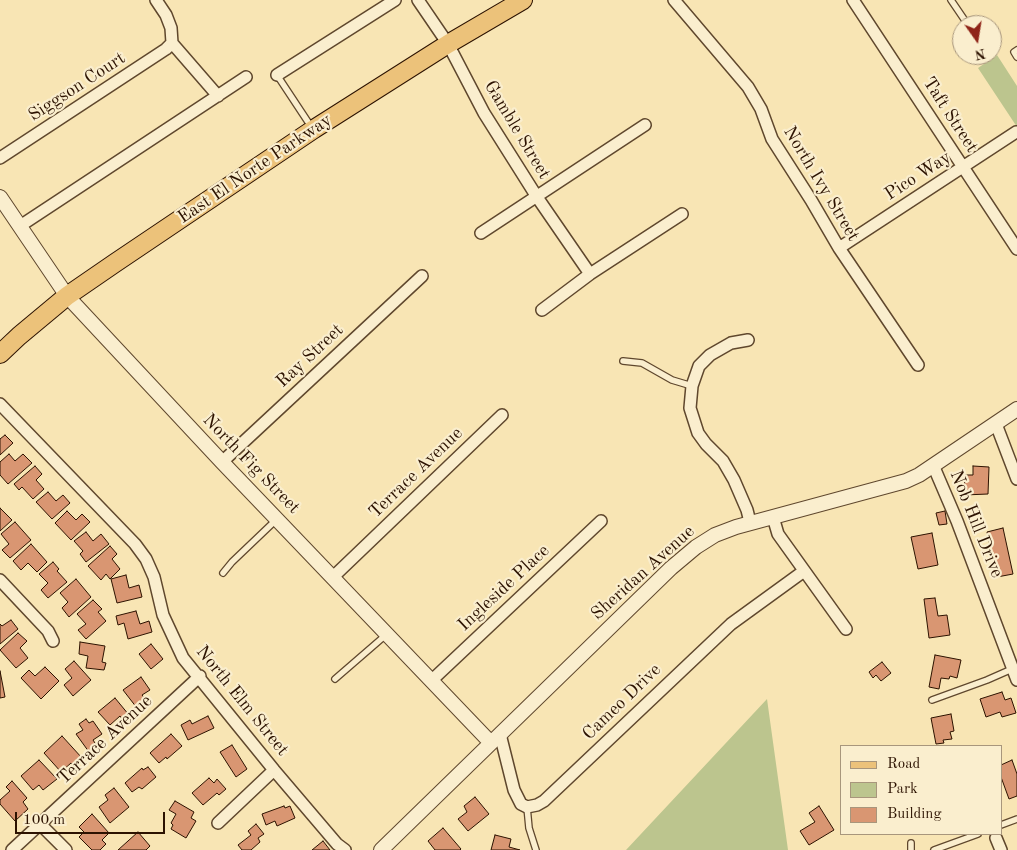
<!DOCTYPE html>
<html>
<head>
<meta charset="utf-8">
<style>
  body { margin:0 }
  #map { position:relative; width:1017px; height:850px; overflow:hidden; background:#f8e5b4; font-family:"Old Standard TT",serif }
  canvas { display:block }
  .legend { position:absolute; left:840px; top:745px; width:162px; height:90px; box-sizing:border-box; background:#faeece; border:1px solid #a8967c; margin:0; padding:6px 9px; list-style:none; font-size:15px; color:#2c1200 }
  .legend li { display:flex; align-items:center; gap:10px; height:25px }
  .legend b { width:25px; border:1px solid #a8967c }
  .north { position:absolute; left:952px; top:15px; width:50px; height:50px; box-sizing:border-box; background:#faeece; border:1px solid #a8967c; border-radius:50%; rotate:167deg; font-size:14px; font-weight:700; line-height:20px; text-align:center; color:#2c1200 }
  .north::after { content:''; display:block; margin:auto; width:18px; height:22px; background:#8f2418; clip-path:polygon(50% 0,100% 100%,50% 72%,0 100%) }
  .scale { position:absolute; left:15px; top:812px; width:150px; height:22px; box-sizing:border-box; border:2px solid #2c1200; border-top:0; padding-left:6px; font-size:15px; line-height:18px; white-space:nowrap; color:#2c1200; -webkit-text-stroke:4px #faeece; paint-order:stroke }
</style>
</head>
<body>
<div id="map">
<canvas width="1017" height="850"></canvas>
<ul class="legend">
<li><b style="height:6px;background:#ecc27a"></b>Road</li>
<li><b style="height:14px;background:#bcc58e"></b>Park</li>
<li><b style="height:14px;background:#d99672"></b>Building</li>
</ul>
<div class="north">N</div>
<div class="scale">100 m</div>
</div>
<script>
const g = document.querySelector('canvas').getContext('2d');
g.lineJoin = 'round';
function fillPath(path, color) {
  g.fillStyle = color;
  g.fill(path, 'evenodd');
}
function shape(rows) {
  const path = new Path2D();
  for (const r of rows) {
    path.moveTo(r[0], r[1]);
    for (let i = 2; i < r.length; i += 2) path.lineTo(r[i], r[i + 1]);
  }
  return path;
}
function stroke(path, color, width, dash) {
  g.strokeStyle = color;
  g.lineWidth = width;
  g.lineCap = dash ? 'butt' : 'round';
  g.setLineDash(dash || []);
  g.stroke(path);
}
function drawText(font, color, halo, rows, align = 'center') {
  g.font = font + ' "Old Standard TT",serif';
  g.lineWidth = 4.5;
  g.setLineDash([]);
  g.textBaseline = 'middle';
  g.strokeStyle = halo;
  g.fillStyle = color;
  for (const [text, x, y, turn = 0] of rows) {
    g.save();
    g.translate(x, y);
    g.rotate((+turn || 0) * Math.PI / 180);
    g.textAlign = isNaN(turn) ? turn : align;
    if (halo) g.strokeText(text, 0, 0);
    g.fillText(text, 0, 0);
    g.restore();
  }
}
fillPath(shape([
  [997,55,1017,86,1017,127,978,68],
  [767,699,788,850,626,850]
]), '#bcc58e');
const building = shape([
  [5,435,13,443,0,455,0,439,5,435],
  [9,454,15,461,23,454,32,463,8,484,0,475,0,462,9,454],
  [35,466,42,474,36,480,44,489,33,499,22,487,19,490,14,484,35,466],
  [973,466,989,467,988,494,964,495,965,475,973,475,973,466],
  [48,492,56,501,63,495,70,503,52,519,36,502,48,492],
  [0,508,12,520,0,531,0,508],
  [67,511,76,520,82,514,90,522,71,540,55,523,67,511],
  [945,511,947,524,939,525,936,513,945,511],
  [15,522,31,540,10,558,2,550,9,544,1,534,15,522],
  [1003,528,1013,574,997,577,987,532,1003,528],
  [86,532,93,541,101,534,109,544,86,562,80,554,83,551,74,541,86,532],
  [932,533,938,565,918,569,911,537,932,533],
  [31,544,47,562,37,572,28,563,21,570,13,561,31,544],
  [110,546,117,554,112,559,120,569,110,579,106,574,101,580,88,566,110,546],
  [53,562,59,569,57,571,67,582,48,598,41,590,48,583,39,574,53,562],
  [126,575,129,588,139,585,142,597,117,603,111,579,126,575],
  [76,579,91,597,69,617,62,608,68,602,60,593,76,579],
  [935,598,938,616,947,615,950,635,929,638,924,599,935,598],
  [93,600,102,609,98,612,106,621,86,639,78,630,86,624,77,614,93,600],
  [136,611,140,624,149,621,152,632,128,639,124,623,118,625,116,616,136,611],
  [11,620,18,629,0,644,0,624,2,626,11,620],
  [18,633,27,641,20,648,28,658,16,668,0,650,18,633],
  [80,642,105,646,102,662,106,663,104,670,86,668,88,656,79,654,80,642],
  [151,644,163,659,151,669,139,654,151,644],
  [935,655,961,660,957,678,950,676,949,679,941,678,939,689,929,687,935,655],
  [74,661,91,680,73,696,64,685,72,678,65,669,74,661],
  [882,662,891,673,881,681,876,675,873,678,869,672,882,662],
  [45,667,59,681,41,699,21,678,29,670,35,676,45,667],
  [0,671,5,697,0,698,0,671],
  [141,677,150,690,142,695,147,701,137,708,123,690,141,677],
  [1002,692,1005,700,1011,698,1016,713,1002,717,1000,712,986,717,980,699,1002,692],
  [115,698,129,715,123,720,120,716,110,725,98,712,115,698],
  [951,714,954,731,950,732,952,739,943,740,944,743,936,744,931,718,951,714],
  [208,716,214,728,188,740,181,725,190,720,192,724,208,716],
  [86,719,89,723,93,721,102,734,93,740,97,746,89,752,76,734,83,730,79,724,86,719],
  [171,734,182,746,167,759,166,757,159,763,150,753,171,734],
  [62,736,82,758,73,766,71,763,61,772,44,753,62,736],
  [232,745,247,769,236,777,220,752,232,745],
  [39,760,57,779,43,790,39,785,33,790,21,776,39,760],
  [1012,760,1017,774,1017,796,1009,799,1001,777,1001,765,1012,760],
  [148,767,156,777,142,789,139,787,132,792,125,783,142,768,143,770,148,767],
  [209,778,214,783,217,779,226,789,219,795,217,793,203,805,192,793,209,778],
  [12,781,27,798,23,802,28,809,15,821,0,804,0,800,10,791,6,787,12,781],
  [114,788,129,807,110,823,99,807,108,800,105,795,114,788],
  [475,797,489,814,468,831,458,819,467,812,464,806,475,797],
  [175,801,194,812,191,818,196,821,186,838,171,829,173,825,171,823,176,814,169,810,175,801],
  [284,806,285,808,290,806,295,818,277,826,275,821,266,825,262,814,284,806],
  [819,806,834,830,809,845,800,831,815,822,809,813,819,806],
  [92,814,109,833,102,840,106,844,100,850,92,850,79,837,84,832,79,827,92,814],
  [256,824,264,834,258,838,260,842,251,850,242,850,238,845,251,835,248,831,256,824],
  [443,828,461,849,460,850,435,850,428,841,443,828],
  [138,832,150,846,146,850,118,850,138,832],
  [495,835,511,839,509,847,520,850,491,850,495,835],
  [323,841,330,850,312,850,323,841]
]);
fillPath(building, '#d99672');
stroke(building, '#2c1200', 1);
const service = shape([
  [951,0,968,25],
  [1017,50,1014,52,1017,57],
  [277,75,312,128],
  [623,361,642,363,672,380,692,386],
  [223,573,232,562,276,520],
  [335,679,387,634],
  [932,700,987,680,1012,669],
  [527,807,529,828,536,850],
  [1001,825,1017,819],
  [911,850,911,843],
  [934,850,978,834]
]);
const minor = shape([
  [156,0,166,15,171,28,172,43],
  [418,0,448,44,484,113,537,197,590,274],
  [674,0,748,87,761,109,772,139,811,200,839,248,918,365],
  [853,0,1017,249],
  [172,43,218,96],
  [277,75,395,0],
  [0,158,166,49,172,43],
  [20,226,246,77],
  [481,233,645,125],
  [839,248,1016,132],
  [542,310,590,274,682,214],
  [748,340,731,343,710,355,699,366,692,386,690,408,698,433,706,444,723,461,734,480,747,510,750,522],
  [0,404,135,544,146,559,154,577,163,615,183,658,274,770,337,844,345,850],
  [996,424,1017,479],
  [222,462,422,276],
  [933,465,957,521,1017,680],
  [773,517,778,534,846,629],
  [333,577,502,415],
  [0,580,48,631,53,641],
  [431,681,601,521],
  [500,734,514,790,521,804,527,807,537,805,544,801,731,624,804,571],
  [218,823,274,770],
  [40,824,66,850],
  [996,838,1001,850],
  [12,850,200,676]
]);
const tertiary = shape([
  [0,197,67,296,222,462,491,743],
  [381,850,671,568,696,547,715,535,736,527,906,481,919,475,1017,409]
]);
const primary = shape([
  [0,354,19,336,67,296,115,263,314,129,448,44,523,0]
]);
stroke(service, '#5f472d', 8);
stroke(minor, '#5f472d', 14);
stroke(tertiary, '#5f472d', 16);
stroke(primary, '#2c1200', 20);
stroke(service, '#faeece', 5.5);
stroke(minor, '#faeece', 11);
stroke(tertiary, '#faeece', 14);
stroke(primary, '#ecc27a', 18);
drawText('18px', '#2c1200', '#faeece', [
  ["Siggson Court",77,87,-33],
  ["Taft Street",950,115,57],
  ["Gamble Street",517,130,59],
  ["East El Norte Parkway",255,169,-34],
  ["Pico Way",918,176,-33],
  ["North Ivy Street",821,184,59],
  ["Ray Street",310,356,-43],
  ["North Fig Street",251,464,46],
  ["Terrace Avenue",416,473,-44],
  ["Nob Hill Drive",976,524,68],
  ["Sheridan Avenue",643,573,-42],
  ["Ingleside Place",504,588,-43],
  ["North Elm Street",242,701,51],
  ["Cameo Drive",622,702,-44],
  ["Terrace Avenue",105,740,-43]
]);
</script>
</body>
</html>
